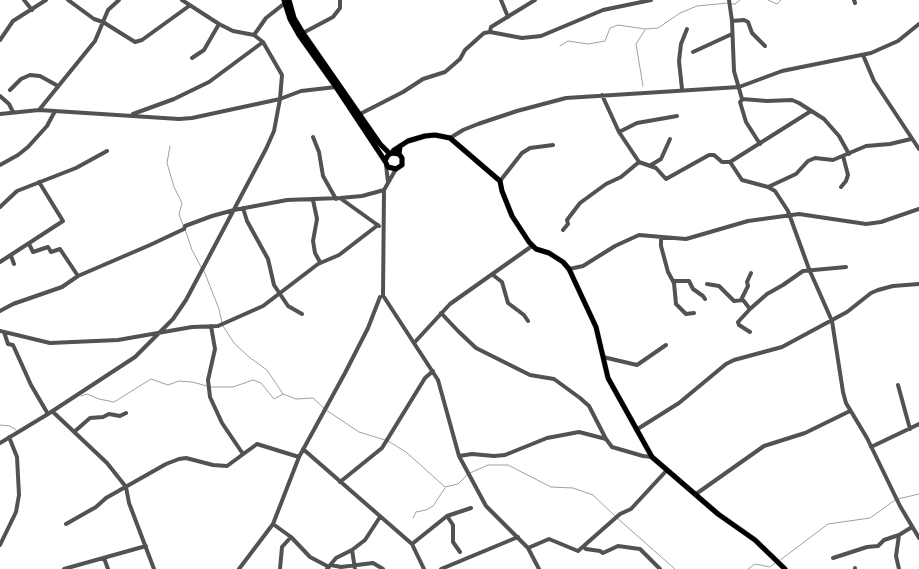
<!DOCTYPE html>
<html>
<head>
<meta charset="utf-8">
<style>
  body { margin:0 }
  canvas { display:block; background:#fff }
</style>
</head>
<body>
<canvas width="919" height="569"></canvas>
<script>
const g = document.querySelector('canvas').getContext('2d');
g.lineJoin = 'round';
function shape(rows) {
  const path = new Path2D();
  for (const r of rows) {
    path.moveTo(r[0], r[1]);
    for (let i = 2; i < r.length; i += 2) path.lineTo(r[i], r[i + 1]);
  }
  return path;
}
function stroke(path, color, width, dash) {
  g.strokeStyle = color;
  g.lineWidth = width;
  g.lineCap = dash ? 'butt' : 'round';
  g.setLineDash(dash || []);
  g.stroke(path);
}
stroke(shape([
  [768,0,777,4,781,0],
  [731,4,735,4,740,0],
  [560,46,568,41,588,44,605,41,610,28,618,25,645,29,658,28,680,13,697,6,728,3],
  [643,86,636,44,645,30],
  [170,146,167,163,174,187,182,203,179,214,183,225],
  [185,229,192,250,201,267],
  [204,271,219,309,222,323],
  [223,326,234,343,249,357,267,370,283,394],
  [210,387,233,387,253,380,261,383,274,399,283,394,296,399,313,398,324,408],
  [81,396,87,394,99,399,114,402,151,379,168,385,179,381,192,382,207,386],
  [326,410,359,432,385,440],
  [0,425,10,426,16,430],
  [388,441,406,452,445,487,458,484,468,474],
  [470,473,488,465,508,465,551,487,573,488,593,495,615,516],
  [898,499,919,494],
  [413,518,416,512,426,510,433,506,445,488],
  [617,518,675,569],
  [779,561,828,524,870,518,895,500],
  [748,569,755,564,770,567,775,563]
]), '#a0a0a0', 1);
const major = shape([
  [284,0,290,19,299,35,336,87,385,161],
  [289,0,294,18,303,33,380,144,390,154],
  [392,153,394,150,408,141,425,136,435,135,450,138,500,181,502,191,512,216,529,242,536,249,549,253,563,262,569,269,596,327,608,378,652,457,718,514,755,540,785,569],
  [399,154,392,153,388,155,385,161,388,167,396,169,402,165,402,158,399,154,400,146]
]);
stroke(major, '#dbdbdb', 6);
stroke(shape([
  [24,0,32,10],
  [68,0,94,19,103,22,135,42,142,40,189,6],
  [501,0,508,17],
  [729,0,732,21,734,71,742,99,767,101,792,100,799,103,824,119,839,136,849,154],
  [854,0,855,3],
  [732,21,744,20,748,22,752,33,765,46],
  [490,32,491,27,535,0],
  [301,34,333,17,340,8,340,0],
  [254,35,266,18,285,3],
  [0,40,13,21,46,0],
  [693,52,732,34],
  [863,55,874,81,919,149],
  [192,58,204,50,219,24],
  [682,89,679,61,681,44,687,29],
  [10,90,21,79,30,75,40,76,58,86],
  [602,95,619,132,639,162],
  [0,96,9,104,13,112],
  [743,99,740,102,746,122,760,144],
  [39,110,95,41,108,10,119,0],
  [0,114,39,110,179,119,192,118,280,99,301,91,336,87],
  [133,114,174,99,209,82,263,42],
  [358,115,403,92,423,79,445,72,460,59,465,50,484,33,490,32,522,38,541,36,603,10,651,0],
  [619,132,637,123,677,116],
  [313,137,319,152,323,176,336,199],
  [450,138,463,130,478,124,517,111,566,98,739,87,782,71,871,53,898,41,919,24],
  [730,162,742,180,768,187,775,191,788,211,809,269,832,321,843,392,846,403,867,438,900,506,919,538],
  [0,165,18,155,28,147,47,126,55,111],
  [386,165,388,182],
  [651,165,661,159,670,139],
  [500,181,522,153,530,148,553,145],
  [768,187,796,174,808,161,815,158,833,160,866,146,890,144,911,139],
  [841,187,846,181,848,175,843,156],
  [340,198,379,226],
  [313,200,317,219,313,241,315,253,320,262],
  [0,207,17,191,76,168,107,151],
  [243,208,247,221,268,259,274,285,288,306,302,314],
  [563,230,568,224,567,220,580,203,606,184,621,177,639,162,656,168,666,179,709,155,714,155,722,162,730,162,811,111],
  [661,237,661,246,668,272,674,283,676,304,686,314,694,313],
  [29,244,33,252,48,247,51,252,60,249,78,276],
  [11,256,14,264],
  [0,262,63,221,39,182],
  [569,269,583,266,615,246,639,235,686,239,748,221,799,214,866,224,881,222,919,209],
  [493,275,502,282,508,303,524,315,528,321],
  [674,281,689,281,693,289,703,296,705,299],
  [707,284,719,286,734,301,743,300,750,309],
  [383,296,384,190,396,169],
  [384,297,438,380,459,456,486,506,528,548,539,569],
  [741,300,748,286,747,282,751,273],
  [0,311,13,304,62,287,78,276,150,245,184,229,185,226,212,216,234,210,287,200,340,198,362,196,384,190],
  [441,313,458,331,476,348,530,375,554,379,580,398,589,406,606,439,612,447,643,456,652,457],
  [211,326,215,349,208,380,210,397,222,423,243,454],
  [0,331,50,343,118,340,192,327,218,326,263,306,318,264,339,255,378,225],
  [4,332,8,344,13,345,31,385,48,414],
  [750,332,739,325,738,322,750,309,767,294,783,285,803,271,846,267],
  [414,343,450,304,532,246],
  [603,357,637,365,666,345],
  [898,385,910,429],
  [52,411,107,463,126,487,129,503,154,569],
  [636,430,679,403,726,364,734,360,782,347,847,312,871,293,878,290,893,286,919,284],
  [74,432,90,418,103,417,109,414,120,416,126,413],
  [0,443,48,414,135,357,173,319,186,300,266,149,274,131,280,99,282,75,263,42,254,35,233,31,219,24,182,0],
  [871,447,919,424],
  [303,449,412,544,424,569],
  [459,456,472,454,494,456,505,455,547,438,579,432,606,439],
  [340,482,382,448,425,378,433,371],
  [696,494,764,446,805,433,850,411],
  [447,516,453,525,453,542,460,552],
  [66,524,96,507,106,498,166,464,179,459,186,458,213,465,227,466,257,444,299,457],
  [273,524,291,537,310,557,329,567],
  [412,544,447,516,471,508],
  [0,545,16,512,19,495,17,457,9,437],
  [584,547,586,549,600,551,603,553,618,546,640,549,660,569],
  [528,548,549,539,578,551,620,514,631,509,667,470],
  [352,550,355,569],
  [104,558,108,569],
  [833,558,867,547,878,546,884,540,899,535],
  [331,565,341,567,373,563,383,569],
  [855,568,855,569],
  [64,569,146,546],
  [239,569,273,524,299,457,345,373,368,328,380,297],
  [280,569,282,547,291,537],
  [327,569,336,558,352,550,365,540,380,517],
  [441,569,518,537],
  [899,569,896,556,899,535,912,527]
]), '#525252', 4);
stroke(major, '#000', 5);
</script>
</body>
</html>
